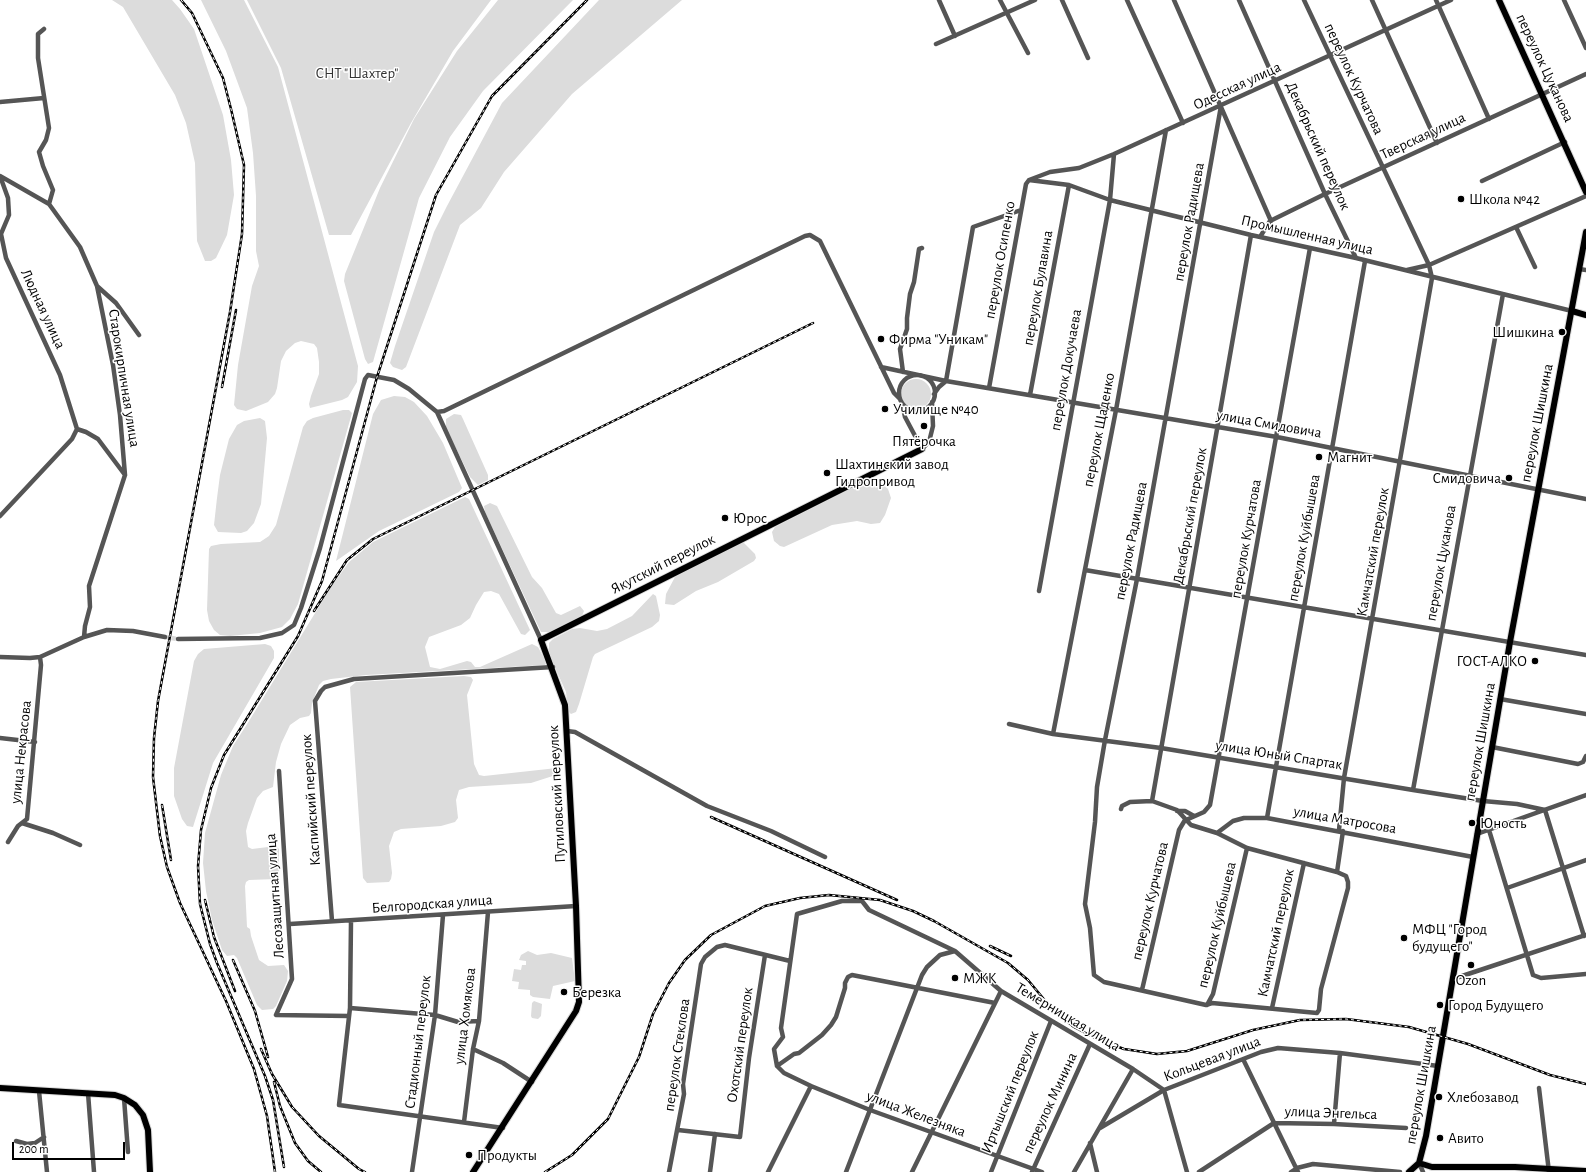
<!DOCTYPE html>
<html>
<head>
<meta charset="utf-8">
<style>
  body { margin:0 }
  #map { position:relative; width:1586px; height:1172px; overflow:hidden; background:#fff; font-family:"Alegreya Sans",sans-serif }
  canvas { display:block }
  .scale { position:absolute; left:12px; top:1142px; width:113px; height:18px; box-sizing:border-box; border:2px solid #000; border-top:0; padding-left:5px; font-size:12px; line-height:14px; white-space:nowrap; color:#000; -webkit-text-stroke:3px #fff; paint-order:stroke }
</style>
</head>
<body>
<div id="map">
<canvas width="1586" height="1172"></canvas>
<div class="scale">200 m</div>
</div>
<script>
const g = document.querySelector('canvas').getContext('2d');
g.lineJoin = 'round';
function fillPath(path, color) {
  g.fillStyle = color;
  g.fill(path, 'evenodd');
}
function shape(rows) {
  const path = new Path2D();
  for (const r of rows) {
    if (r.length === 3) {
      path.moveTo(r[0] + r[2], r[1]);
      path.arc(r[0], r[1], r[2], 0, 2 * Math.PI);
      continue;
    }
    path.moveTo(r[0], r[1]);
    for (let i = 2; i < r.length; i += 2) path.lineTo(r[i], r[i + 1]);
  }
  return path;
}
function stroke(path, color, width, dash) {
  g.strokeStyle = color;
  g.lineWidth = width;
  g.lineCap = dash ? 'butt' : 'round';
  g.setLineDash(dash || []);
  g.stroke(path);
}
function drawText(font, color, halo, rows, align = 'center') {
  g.font = font + ' "Alegreya Sans",sans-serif';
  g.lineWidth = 3;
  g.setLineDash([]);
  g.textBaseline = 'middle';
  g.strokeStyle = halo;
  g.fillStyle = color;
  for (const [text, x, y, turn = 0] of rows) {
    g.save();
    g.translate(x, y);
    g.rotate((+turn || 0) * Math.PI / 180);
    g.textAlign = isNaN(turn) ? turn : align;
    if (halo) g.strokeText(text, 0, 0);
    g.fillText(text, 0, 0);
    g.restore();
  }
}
fillPath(shape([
  [112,0,172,0,180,9,194,29,223,115,231,160,234,195,227,235,216,258,211,261,205,261,197,241,195,163,186,123,175,95,123,7],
  [201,0,244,0,278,67,358,366,357,382,348,397,342,400,310,408,309,404,311,396,319,374,319,362,317,348,314,344,301,341,295,343,286,351,281,361,277,388,275,394,268,402,246,411,237,409,234,405,238,365,252,286,259,266,256,251,256,196,253,153,247,108,226,51],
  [247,0,491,0,453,51,411,123,351,235,329,235,281,68],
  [498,0,573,0,483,91,450,137,419,198,373,362,368,364,365,359,344,281,345,274,380,188,414,119,457,51],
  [599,0,682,0,572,94,504,172,481,208,460,225,406,367,402,370,393,367,390,363,395,346,434,232,447,206,502,103],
  [916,394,15],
  [394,396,405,397,414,402,427,416,443,443,462,488,459,492,379,531,336,561,373,414,381,400],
  [343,410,349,410,352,413,298,604,290,619,282,627,260,633,230,636,220,635,214,630,209,621,207,610,209,549,211,546,221,544,260,542,269,536,276,525,303,427,307,421,313,418],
  [454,414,461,415,463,419,488,475,488,480,478,485,470,477,446,428,446,419],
  [260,418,265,421,267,438,261,504,254,523,247,531,241,533,218,532,214,525,217,498,220,475,229,439,237,425,244,421],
  [875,479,879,480,888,489,891,498,885,515,880,523,871,524,857,521,832,525,784,547,780,546,774,541,772,532,775,527,847,490],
  [465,497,469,499,530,630,525,635,521,634,499,594,491,591,484,592,476,605,470,618,461,625,429,637,425,647,430,667,440,669,467,661,471,662,475,667,480,667,532,644,538,647,546,662,545,665,366,675,331,679,323,681,319,685,312,703,311,713,309,716,300,718,290,725,281,744,276,762,273,787,263,791,257,798,248,823,246,831,248,847,252,849,276,846,279,849,279,877,276,879,249,880,246,882,245,886,247,927,250,929,251,936,259,960,268,966,284,965,288,971,287,981,276,1006,273,1009,262,1010,257,1005,237,958,234,955,227,956,222,950,212,920,206,891,203,863,205,833,221,775,233,746,249,721,331,587,349,562,373,542],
  [490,503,497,506,532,577,542,588,556,613,561,615,580,606,584,611,582,616,551,632,541,632,485,512,484,506],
  [741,542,744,543,755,554,756,558,754,561,718,582,696,591,674,605,665,604,666,594,675,577],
  [653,594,656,596,660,615,659,621,652,627,595,654,593,657,579,704,576,712,571,714,568,711,566,692,549,654,549,643,553,639,572,629,580,628,597,631,607,629,632,616],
  [265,644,271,646,274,651,274,658,213,763,193,827,187,826,182,819,174,796,174,768,194,661,198,654,204,649],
  [464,676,471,677,473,680,467,695,474,764,479,775,484,776,557,768,560,770,559,774,531,783,469,787,459,790,456,800,458,818,455,822,441,826,401,829,394,832,389,846,392,873,391,879,389,882,367,883,363,878,350,687,356,682],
  [528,951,537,955,551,953,572,958,575,981,553,986,550,999,533,997,530,995,530,990,518,989,519,982,512,981,514,969,521,970,522,965,526,965,526,961,519,960,521,955],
  [534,1001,542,1004,541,1016,538,1019,532,1018,531,1016,532,1003]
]), '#dcdcdc');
stroke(shape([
  [165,637,178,639]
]), '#d9d9d9', 4.5, [4.5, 2]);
const major = shape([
  [1499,0,1586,192],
  [1572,311,1586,315],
  [0,1088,115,1095,124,1098,135,1105,143,1115,148,1130,150,1172],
  [1419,1163,1432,1167,1515,1167,1586,1171],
  [473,1172,576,1011,579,1002,576,906,565,705,541,640,922,449],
  [1409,1172,1419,1163,1426,1136,1510,642,1586,232]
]);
stroke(major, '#dbdbdb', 8);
stroke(shape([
  [939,0,955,36],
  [1000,0,1028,53],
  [1062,0,1088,58],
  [1127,0,1183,123],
  [1174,0,1271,221],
  [1239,0,1325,194,1356,258],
  [1304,0,1429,265,1432,278,1344,778,1339,830],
  [1372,0,1437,143],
  [1436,0,1489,119],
  [1564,0,1586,48],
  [44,29,38,34,38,58,49,128,46,140,39,152,43,166,53,190,49,204],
  [936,44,1035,0],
  [0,102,44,98],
  [0,176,49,204,80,247,97,286,113,365,120,415,125,475,89,586,90,607,85,626,84,637],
  [0,176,8,198,9,215,1,234,6,258,60,375,77,429],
  [1029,180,1050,172,1079,168,1114,154,1451,0],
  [1482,181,1565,142],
  [1516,227,1535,267],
  [1260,237,1270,221,1325,194,1586,74],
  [1579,269,1586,270],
  [1407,270,1429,265,1586,196],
  [97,286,116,303,139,335],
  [881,367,946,381,1277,437,1586,499],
  [903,372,900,349,907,329,907,318,910,294,914,282,919,249,922,248],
  [917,393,18],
  [946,381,973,227,1021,210],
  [989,388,1026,184,1029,180,1069,185,1110,200,1251,235,1356,258,1572,311],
  [934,394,939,387,946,381],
  [1030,395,1069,185],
  [902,403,905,417,922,449,929,442,933,426,932,402],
  [437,412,541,640],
  [77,429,86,432,98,439,125,475],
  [0,516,72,439,77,429],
  [1085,570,1586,655],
  [1039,591,1110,200,1114,154],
  [178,639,260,638,282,633,294,625,301,608,320,548,365,379,368,375,394,380,409,389,437,412,444,411,805,236,810,235,820,241,894,393,900,399],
  [0,657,30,658,40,657,84,637,107,630,133,631,165,637],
  [1500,699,1586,714],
  [1009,724,1053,734,1161,748,1413,790,1483,801,1517,804,1545,810,1584,936],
  [567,731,575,732,707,806,771,831,825,857],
  [1053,734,1116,410,1166,130],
  [0,738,35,742],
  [1492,747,1578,764,1583,762,1586,756],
  [279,771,292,979,276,1015,349,1016],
  [1413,790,1503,294],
  [1152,801,1251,235],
  [1121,809,1122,806,1130,802,1152,801,1177,810,1191,825,1217,833,1247,848,1337,872,1346,876,1348,882,1348,888,1321,989,1319,1010,1317,1013,1212,1003,1206,1005,1104,982,1094,975,1090,928,1085,904,1095,822,1097,787,1105,740,1137,579,1221,106],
  [1177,811,1185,811,1194,816],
  [1267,818,1365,261],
  [1186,820,1204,812,1210,805,1310,248],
  [22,823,53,833,80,845],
  [1489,830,1533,975,1541,978,1586,974],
  [1217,833,1233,821,1244,818,1267,818,1473,857],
  [1477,834,1586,795],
  [8,842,18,826,27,819,41,665,40,657],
  [1337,872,1343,831],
  [1507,888,1586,860],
  [332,921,315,701,321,691,325,687,354,679,553,667],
  [351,921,350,1008,339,1105,503,1128],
  [290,924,576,906],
  [1453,979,1586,935],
  [1142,990,1179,830,1185,820],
  [1207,1005,1213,994,1247,848],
  [350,1008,435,1015,458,1022,479,1021],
  [1272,1008,1304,863],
  [473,1049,503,1063,532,1082],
  [1243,1059,1298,1172],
  [777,1066,794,1054,799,1053,822,1035,831,1025,836,1017,845,988,845,983,848,977,852,975,995,1003],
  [1539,1088,1549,1172],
  [39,1091,47,1172],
  [88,1093,94,1172],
  [124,1098,128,1152],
  [464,1122,473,1049,479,1021,488,912],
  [1334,1124,1340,1053],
  [1100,1128,1164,1090,1261,1052,1278,1048,1340,1053,1438,1066],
  [678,1130,740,1137,749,1058,765,955],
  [16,1141,27,1144,35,1143,44,1137],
  [1090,1143,1097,1172],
  [1419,1163,1423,1172],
  [412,1172,435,1015,443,915],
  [669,1172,684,1094,683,1084,701,964,705,957,717,947,725,945,790,961],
  [710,1172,715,1134],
  [768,1172,811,1086],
  [846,1172,922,975,927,967,940,955,955,951],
  [912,1172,1001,991],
  [991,1172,1051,1021],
  [1032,1172,1090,1044],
  [1042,1172,870,1110,811,1086,784,1073,777,1066,774,1049,783,1037,781,1028,797,914,842,901,862,901,869,910,955,951,1001,991,1133,1069,1164,1090,1187,1172],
  [1074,1172,1133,1069],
  [1199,1172,1274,1123,1334,1124,1406,1128],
  [1291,1172,1297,1168,1313,1164,1400,1172]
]), '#555', 4.5);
stroke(major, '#000', 6);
const rail = shape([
  [181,0,192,13,223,78,231,109,244,165,242,234,230,312,158,701,154,738,153,777,160,836,167,867,180,903,226,1001,254,1069,267,1116,275,1172],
  [222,387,236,310],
  [314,611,347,560,373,539,813,323],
  [162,805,171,860],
  [711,817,897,900],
  [205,900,214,937,235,991],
  [990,946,1011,956],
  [233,960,255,1011,268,1057],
  [261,1049,272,1074,292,1107,319,1136,359,1169,365,1172],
  [274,1082,280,1106,295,1143,308,1161,321,1172],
  [284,1167,273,1100,265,1076,217,963,210,944,200,904,198,866,201,830,211,788,224,755,298,636,322,581,377,377,436,195,492,96,587,0],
  [545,1172,572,1155,608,1119,639,1057,653,1014,669,983,685,960,711,935,765,906,800,898,829,895,880,900,913,911,934,921,1008,963,1028,980,1052,1009,1074,1027,1097,1039,1124,1049,1157,1054,1187,1051,1253,1030,1300,1020,1346,1019,1409,1027,1468,1044,1550,1075,1586,1084]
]);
stroke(rail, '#000', 2.5);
stroke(rail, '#fff', 1, [3]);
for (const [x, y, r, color] of [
  [1461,199,4,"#000"],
  [1562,332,4,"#000"],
  [881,339,4,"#000"],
  [885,409,4,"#000"],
  [924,426,4,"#000"],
  [1319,457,4,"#000"],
  [827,473,4,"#000"],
  [1509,478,4,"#000"],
  [725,518,4,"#000"],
  [1535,661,4,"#000"],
  [1472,823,4,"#000"],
  [1404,938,4,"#000"],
  [1471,965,4,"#000"],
  [955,978,4,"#000"],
  [564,992,4,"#000"],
  [1440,1005,4,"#000"],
  [1439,1097,4,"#000"],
  [1440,1138,4,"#000"],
  [469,1155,4,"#000"]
]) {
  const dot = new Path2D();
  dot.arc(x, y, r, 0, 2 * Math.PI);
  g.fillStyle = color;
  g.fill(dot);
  stroke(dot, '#fff', 1.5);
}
drawText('15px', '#000', '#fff', [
  ["переулок Цуканова",1545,68,65],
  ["переулок Курчатова",1354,79,65],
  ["Одесская улица",1237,86,-25],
  ["Тверская улица",1423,136,-25],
  ["Декабрьский переулок",1318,146,66],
  ["переулок Радищева",1189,222,-80],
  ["Промышленная улица",1307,235,13],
  ["переулок Осипенко",1000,260,-80],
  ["переулок Булавина",1038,288,-80],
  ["Людная улица",43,309,65],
  ["переулок Докучаева",1066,370,-80],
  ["Старокирпичная улица",124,378,81],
  ["переулок Шишкина",1537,423,-79],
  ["улица Смидовича",1269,424,10],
  ["переулок Щаденко",1099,430,-79],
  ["Декабрьский переулок",1190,516,-80],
  ["переулок Куйбышева",1304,538,-80],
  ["переулок Курчатова",1246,539,-80],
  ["переулок Радищева",1131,541,-79],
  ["Камчатский переулок",1373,552,-80],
  ["переулок Цуканова",1441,563,-80],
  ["Якутский переулок",663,564,-27],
  ["переулок Шишкина",1480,742,-80],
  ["улица Некрасова",21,752,-84],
  ["улица Юный Спартак",1279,755,9],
  ["Путиловский переулок",557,794,-93],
  ["Каспийский переулок",311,800,-94],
  ["улица Матросова",1345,820,10],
  ["Лесозащитная улица",275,896,-94],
  ["переулок Курчатова",1150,901,-77],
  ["Белгородская улица",432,904,-4],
  ["переулок Куйбышева",1217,925,-77],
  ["Камчатский переулок",1276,933,-78],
  ["улица Хомякова",465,1016,-83],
  ["Темерницкая улица",1068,1017,31],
  ["Стадионный переулок",418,1042,-83],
  ["Охотский переулок",740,1045,-82],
  ["переулок Стеклова",677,1055,-82],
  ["Кольцевая улица",1212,1059,-21],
  ["переулок Шишкина",1421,1085,-80],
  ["Иртышский переулок",1010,1092,-68],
  ["переулок Минина",1050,1103,-65],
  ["улица Энгельса",1331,1113,2],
  ["улица Железняка",916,1114,21]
]);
drawText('15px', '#333', '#fff', [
  ["СНТ \"Шахтер\"",357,73]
]);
drawText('15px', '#000', '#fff', [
  ["Школа №42",1469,199],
  ["Шишкина",1554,332,"right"],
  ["Фирма \"Уникам\"",889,339],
  ["Училище №40",893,409],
  ["Пятёрочка",924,441,"center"],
  ["Магнит",1327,457],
  ["Шахтинский завод",835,464],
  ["Гидропривод",835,481],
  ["Смидовича",1501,478,"right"],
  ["Юрос",733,518],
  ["ГОСТ-АЛКО",1527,661,"right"],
  ["Юность",1480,823],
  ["МФЦ \"Город",1412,929],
  ["будущего\"",1412,946],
  ["МЖК",963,978],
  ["Ozon",1471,980,"center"],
  ["Березка",572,992],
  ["Город Будущего",1448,1005],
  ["Хлебозавод",1447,1097],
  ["Авито",1448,1138],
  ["Продукты",477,1155]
], 'left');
</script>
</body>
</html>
